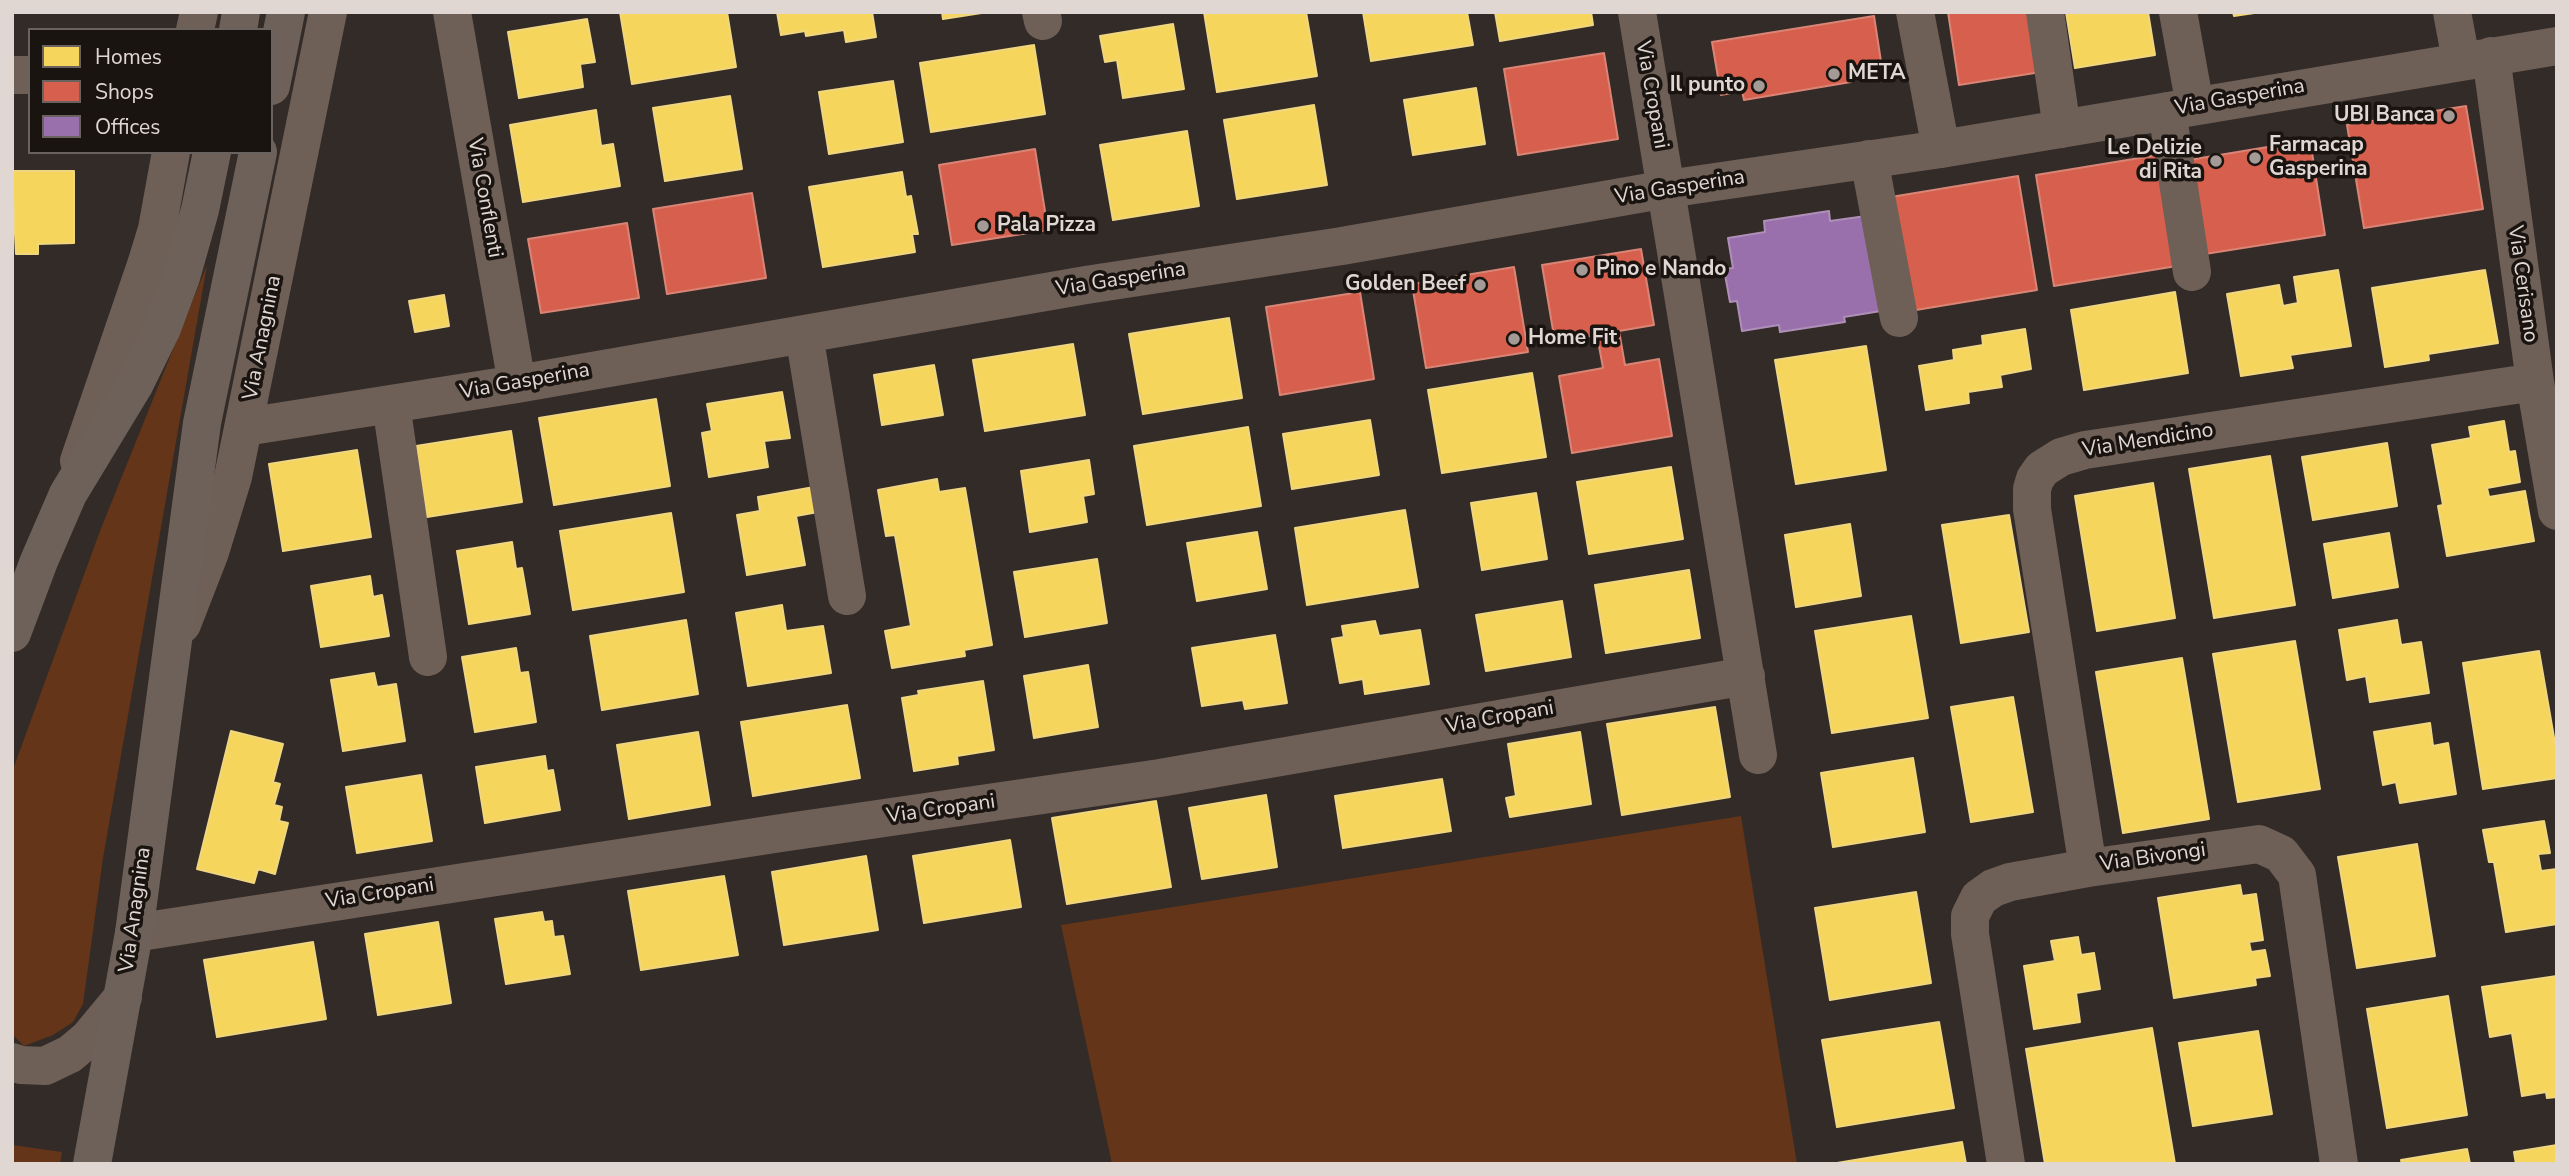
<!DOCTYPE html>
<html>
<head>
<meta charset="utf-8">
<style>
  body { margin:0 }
  #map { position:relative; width:2569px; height:1176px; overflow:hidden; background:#332b27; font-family:"Nunito Sans",sans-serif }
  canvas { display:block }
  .frame { position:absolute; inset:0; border:14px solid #e1d7d2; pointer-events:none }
  .legend { position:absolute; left:28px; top:28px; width:245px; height:126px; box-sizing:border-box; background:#1a1410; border:2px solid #6a625e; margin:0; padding:9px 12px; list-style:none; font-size:21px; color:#e1d7d2 }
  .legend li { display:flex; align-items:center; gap:14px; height:35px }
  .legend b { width:35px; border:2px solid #6a625e }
</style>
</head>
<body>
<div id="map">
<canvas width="2569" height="1176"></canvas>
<div class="frame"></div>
<ul class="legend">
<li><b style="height:19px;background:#f6d55c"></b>Homes</li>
<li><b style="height:19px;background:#d6604d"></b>Shops</li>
<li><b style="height:19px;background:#9970ab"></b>Offices</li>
</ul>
</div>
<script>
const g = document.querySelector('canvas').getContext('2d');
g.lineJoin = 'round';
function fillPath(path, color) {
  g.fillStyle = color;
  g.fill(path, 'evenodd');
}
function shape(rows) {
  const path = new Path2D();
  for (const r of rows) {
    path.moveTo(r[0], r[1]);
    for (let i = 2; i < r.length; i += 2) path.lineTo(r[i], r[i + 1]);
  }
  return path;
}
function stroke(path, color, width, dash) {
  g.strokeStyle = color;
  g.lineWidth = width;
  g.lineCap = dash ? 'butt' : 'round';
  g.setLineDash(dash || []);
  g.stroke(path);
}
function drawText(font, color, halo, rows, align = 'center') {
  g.font = font + ' "Nunito Sans",sans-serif';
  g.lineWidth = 7;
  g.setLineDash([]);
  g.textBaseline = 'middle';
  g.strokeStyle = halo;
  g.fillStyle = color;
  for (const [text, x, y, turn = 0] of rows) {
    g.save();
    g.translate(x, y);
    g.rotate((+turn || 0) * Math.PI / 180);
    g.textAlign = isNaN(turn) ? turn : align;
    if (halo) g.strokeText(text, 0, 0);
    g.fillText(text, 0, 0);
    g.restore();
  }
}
fillPath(shape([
  [207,265,103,858,83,1004,73,1022,53,1035,24,1046,12,1034,12,772,100,531],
  [1741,816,1797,1164,1112,1164,1061,925],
  [12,1145,62,1152,60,1164,12,1164]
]), '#643518');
const homes = shape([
  [620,12,727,12,736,67,632,84,620,12],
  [777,12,872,12,876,37,846,42,844,30,806,36,805,31,781,35,777,12],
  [942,12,988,12,943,19,942,12],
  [1204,12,1306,12,1317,76,1217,92,1204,12],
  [1363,12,1467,12,1473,45,1371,61,1363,12],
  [1495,12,1591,12,1593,25,1500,41,1495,12],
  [2066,12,2148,12,2155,55,2075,68,2066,12],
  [2233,12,2261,12,2234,16,2233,12],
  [587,19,595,62,580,64,583,87,519,98,508,32,587,19],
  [1173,24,1184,89,1123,98,1117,60,1105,62,1100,36,1173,24],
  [1034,45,1045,114,931,132,920,63,1034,45],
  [893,81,903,142,829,154,819,92,893,81],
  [1476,88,1485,144,1413,155,1404,100,1476,88],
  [730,96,742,169,665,181,653,108,730,96],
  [1314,105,1327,185,1237,199,1224,120,1314,105],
  [596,110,601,146,613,144,620,186,523,202,510,125,596,110],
  [1187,131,1199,206,1113,220,1100,145,1187,131],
  [12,171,74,171,74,243,38,244,38,254,16,254,12,171],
  [902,172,906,197,911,196,918,234,912,234,915,252,823,267,809,187,902,172],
  [2338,270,2351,346,2290,355,2293,368,2241,376,2227,294,2279,285,2283,306,2298,303,2294,277,2338,270],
  [2485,270,2498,343,2428,354,2429,360,2385,367,2372,288,2485,270],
  [2175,292,2188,373,2084,390,2071,310,2175,292],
  [444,295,449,326,415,332,409,301,444,295],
  [1229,318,1242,398,1143,414,1129,334,1229,318],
  [2025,329,2031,369,2000,375,2002,387,1968,392,1969,403,1926,410,1919,366,1954,360,1953,350,1983,345,1982,336,2025,329],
  [1073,344,1085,415,985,431,973,360,1073,344],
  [1866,346,1886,470,1796,484,1775,360,1866,346],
  [934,365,943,415,882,425,874,375,934,365],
  [1532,373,1546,457,1442,473,1428,390,1532,373],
  [782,392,790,438,764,441,768,467,709,477,702,433,712,431,707,404,782,392],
  [656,399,670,486,554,505,539,418,656,399],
  [1370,420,1379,475,1292,489,1283,434,1370,420],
  [2504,421,2509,452,2515,451,2520,482,2487,488,2489,497,2525,491,2534,541,2447,556,2438,506,2443,505,2432,445,2471,438,2469,427,2504,421],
  [1248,427,1261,506,1147,525,1134,446,1248,427],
  [511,431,522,502,427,517,416,446,511,431],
  [2387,443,2397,506,2313,520,2302,457,2387,443],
  [357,450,371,537,283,551,269,464,357,450],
  [2270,456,2295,605,2214,618,2189,469,2270,456],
  [1089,460,1094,494,1083,496,1087,522,1030,532,1021,471,1089,460],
  [1671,467,1683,539,1589,554,1577,482,1671,467],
  [937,479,939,492,965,488,992,645,964,650,965,656,892,668,885,631,911,626,895,535,886,536,878,490,937,479],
  [2153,483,2175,618,2097,631,2075,496,2153,483],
  [814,487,818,512,796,516,805,565,747,575,737,515,760,511,758,497,814,487],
  [1536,493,1547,559,1482,570,1471,503,1536,493],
  [1405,510,1418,587,1307,605,1295,528,1405,510],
  [671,513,684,592,573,610,560,531,671,513],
  [2009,515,2029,632,1961,643,1942,525,2009,515],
  [1850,524,1861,596,1796,607,1785,535,1850,524],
  [1257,532,1267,589,1197,601,1187,543,1257,532],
  [2389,533,2398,587,2333,598,2324,544,2389,533],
  [512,542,516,569,522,568,530,614,469,624,457,551,512,542],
  [1097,559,1107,623,1025,637,1014,572,1097,559],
  [1689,570,1700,638,1606,653,1595,585,1689,570],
  [370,576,373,597,382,595,389,636,321,647,311,586,370,576],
  [1562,601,1571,657,1486,671,1476,615,1562,601],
  [782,605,786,631,823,626,831,673,748,686,736,613,782,605],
  [1911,616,1928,718,1832,733,1815,631,1911,616],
  [686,620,698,694,602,710,590,636,686,620],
  [2397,620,2401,645,2421,642,2429,693,2370,702,2366,676,2347,680,2339,630,2397,620],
  [1375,621,1379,636,1420,630,1429,684,1365,694,1363,679,1340,683,1332,639,1344,637,1342,626,1375,621],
  [1275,635,1287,703,1245,709,1243,700,1202,706,1192,648,1275,635],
  [2295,641,2320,789,2238,802,2213,654,2295,641],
  [516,648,520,673,528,672,536,722,475,732,462,657,516,648],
  [2539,651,2557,755,2557,778,2483,789,2463,663,2539,651],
  [2182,658,2209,819,2123,833,2096,672,2182,658],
  [1088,665,1098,727,1034,738,1024,676,1088,665],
  [374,673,377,687,396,684,405,741,343,751,331,680,374,673],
  [983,681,994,750,957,756,958,764,914,771,902,698,919,695,918,691,983,681],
  [2013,697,2033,812,1971,822,1951,707,2013,697],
  [847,705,860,778,753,796,741,722,847,705],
  [1715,707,1730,797,1622,815,1607,724,1715,707],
  [2430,723,2433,746,2448,743,2456,794,2400,803,2396,782,2383,785,2374,732,2430,723],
  [231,731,283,744,273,782,280,784,274,805,282,807,279,821,288,823,275,874,258,869,254,883,197,869,231,731],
  [698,732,710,805,629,819,617,745,698,732],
  [1580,732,1591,804,1510,817,1506,798,1516,796,1508,744,1580,732],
  [545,756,547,771,553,770,560,810,485,823,476,767,545,756],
  [1913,758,1925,832,1833,847,1821,773,1913,758],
  [421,775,432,841,357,853,346,787,421,775],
  [1442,779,1451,831,1343,848,1335,796,1442,779],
  [1266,795,1277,867,1202,879,1189,808,1266,795],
  [1156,801,1171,887,1067,904,1052,818,1156,801],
  [2544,821,2550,853,2538,854,2541,871,2557,869,2557,924,2506,932,2494,862,2489,862,2483,830,2544,821],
  [1010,840,1021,907,924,923,913,856,1010,840],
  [2417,844,2435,956,2357,968,2338,857,2417,844],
  [866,856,878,930,784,945,772,872,866,856],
  [724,876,738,955,641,970,628,891,724,876],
  [2240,885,2242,896,2256,894,2263,940,2249,942,2251,952,2265,950,2270,976,2255,978,2256,985,2174,998,2158,898,2240,885],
  [1916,892,1931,983,1830,1000,1815,908,1916,892],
  [542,912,544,922,552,921,554,937,563,936,570,974,506,984,495,919,542,912],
  [438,922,451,1003,378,1015,365,934,438,922],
  [2078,937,2081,955,2094,953,2100,989,2076,993,2080,1022,2034,1029,2024,966,2055,961,2051,941,2078,937],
  [313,942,326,1019,217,1037,204,960,313,942],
  [2557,976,2557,1097,2547,1098,2546,1092,2522,1096,2512,1033,2490,1037,2482,987,2557,976],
  [2448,996,2467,1115,2387,1128,2367,1009,2448,996],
  [1939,1022,1954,1108,1837,1127,1822,1040,1939,1022],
  [2152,1028,2175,1164,2045,1164,2026,1049,2152,1028],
  [2258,1031,2272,1114,2193,1126,2179,1043,2258,1031],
  [1962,1142,1966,1164,1831,1164,1962,1142],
  [2557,1145,2557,1164,2516,1164,2514,1152,2557,1145],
  [2467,1149,2470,1164,2402,1164,2401,1160,2467,1149]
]);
fillPath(homes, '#f6d55c');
stroke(homes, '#f0d67f', 2);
const shops = shape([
  [1948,12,2031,12,2041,72,1959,85,1948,12],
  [1874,16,1882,68,1849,74,1851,82,1744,100,1742,91,1721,95,1712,42,1874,16],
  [1604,53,1618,139,1518,155,1504,69,1604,53],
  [2466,106,2483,209,2364,228,2347,125,2466,106],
  [2310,140,2325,235,2205,254,2189,160,2310,140],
  [1035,149,1048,230,952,245,939,165,1035,149],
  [2164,154,2183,265,2054,286,2036,175,2164,154],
  [2018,176,2037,290,1910,311,1891,197,2018,176],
  [752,193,766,278,667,294,653,209,752,193],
  [627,223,639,298,541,313,528,239,627,223],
  [1641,249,1654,325,1619,331,1625,365,1659,359,1672,436,1572,453,1559,376,1603,368,1597,335,1555,342,1542,265,1641,249],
  [1514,267,1528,352,1426,368,1412,284,1514,267],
  [1360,292,1374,379,1280,395,1266,307,1360,292]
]);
fillPath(shops, '#d6604d');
stroke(shops, '#d98475', 2);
const offices = shape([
  [1829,211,1830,221,1866,216,1881,311,1844,317,1845,322,1780,332,1779,325,1742,331,1737,301,1730,302,1724,269,1733,268,1728,238,1765,232,1764,221,1829,211]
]);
fillPath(offices, '#9970ab');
stroke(offices, '#af8fb7', 2);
stroke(shape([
  [452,12,517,384],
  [1041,12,1043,21],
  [1637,12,1758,755],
  [1915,12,1941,149],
  [2045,12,2062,129],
  [2178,12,2195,106],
  [2452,12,2461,60],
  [195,30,199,12],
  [2491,56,2535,382,2557,511],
  [12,75,30,75],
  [2167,111,2192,272],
  [1869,159,1899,318],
  [804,334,847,596],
  [391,404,428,657],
  [245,427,517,384,1086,285,1342,246,1667,189,1941,149,2557,46],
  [79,461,146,265,157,229,171,152],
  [182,624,210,552,233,477,328,12],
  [2088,868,2032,509,2032,489,2035,479,2042,469,2061,457,2085,450,2535,382],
  [134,933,781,833,1160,778,1746,676],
  [12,1062,21,1065,45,1066,70,1054,89,1038,123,997],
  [2006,1164,1970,934,1970,916,1979,898,1993,888,2010,882,2088,868,2259,844,2281,854,2297,875,2339,1164]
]), '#6e5f57', 38);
stroke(shape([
  [238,30,241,12],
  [271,86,286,12],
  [12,633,39,561,68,494,134,385,162,328,181,277,200,210,212,152],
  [92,1164,134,933,202,423,258,152]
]), '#6e6159', 38);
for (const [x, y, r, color] of [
  [1834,74,7,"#a49b96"],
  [1759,86,7,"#a49b96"],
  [2449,116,7,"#a49b96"],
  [2255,158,7,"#a49b96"],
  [2216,161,7,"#a49b96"],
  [983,226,7,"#a49b96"],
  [1582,270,7,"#a49b96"],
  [1480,285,7,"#a49b96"],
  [1514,339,7,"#a49b96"]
]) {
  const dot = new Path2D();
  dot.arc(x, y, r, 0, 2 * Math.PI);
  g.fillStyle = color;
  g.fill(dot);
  stroke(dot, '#1a1410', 2.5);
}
drawText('bold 21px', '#e1d7d2', '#1a1410', [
  ["META",1848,74],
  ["Il punto",1745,86,"right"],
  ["UBI Banca",2435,116,"right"],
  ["Farmacap",2269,146],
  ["Gasperina",2269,170],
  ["Le Delizie",2202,149,"right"],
  ["di Rita",2202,173,"right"],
  ["Pala Pizza",997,226],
  ["Pino e Nando",1596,270],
  ["Golden Beef",1466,285,"right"],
  ["Home Fit",1528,339]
], 'left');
drawText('21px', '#e1d7d2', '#1a1410', [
  ["Via Cropani",1651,95,80],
  ["Via Gasperina",2240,98,-10],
  ["Via Gasperina",1680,188,-9],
  ["Via Conflenti",484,198,80],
  ["Via Gasperina",1121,280,-9],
  ["Via Cerisano",2522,284,82],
  ["Via Anagnina",263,338,-79],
  ["Via Gasperina",525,382,-10],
  ["Via Mendicino",2148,441,-9],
  ["Via Cropani",1500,718,-10],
  ["Via Cropani",941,810,-8],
  ["Via Bivongi",2153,858,-8],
  ["Via Cropani",380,894,-9],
  ["Via Anagnina",136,910,-82]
]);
</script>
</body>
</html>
